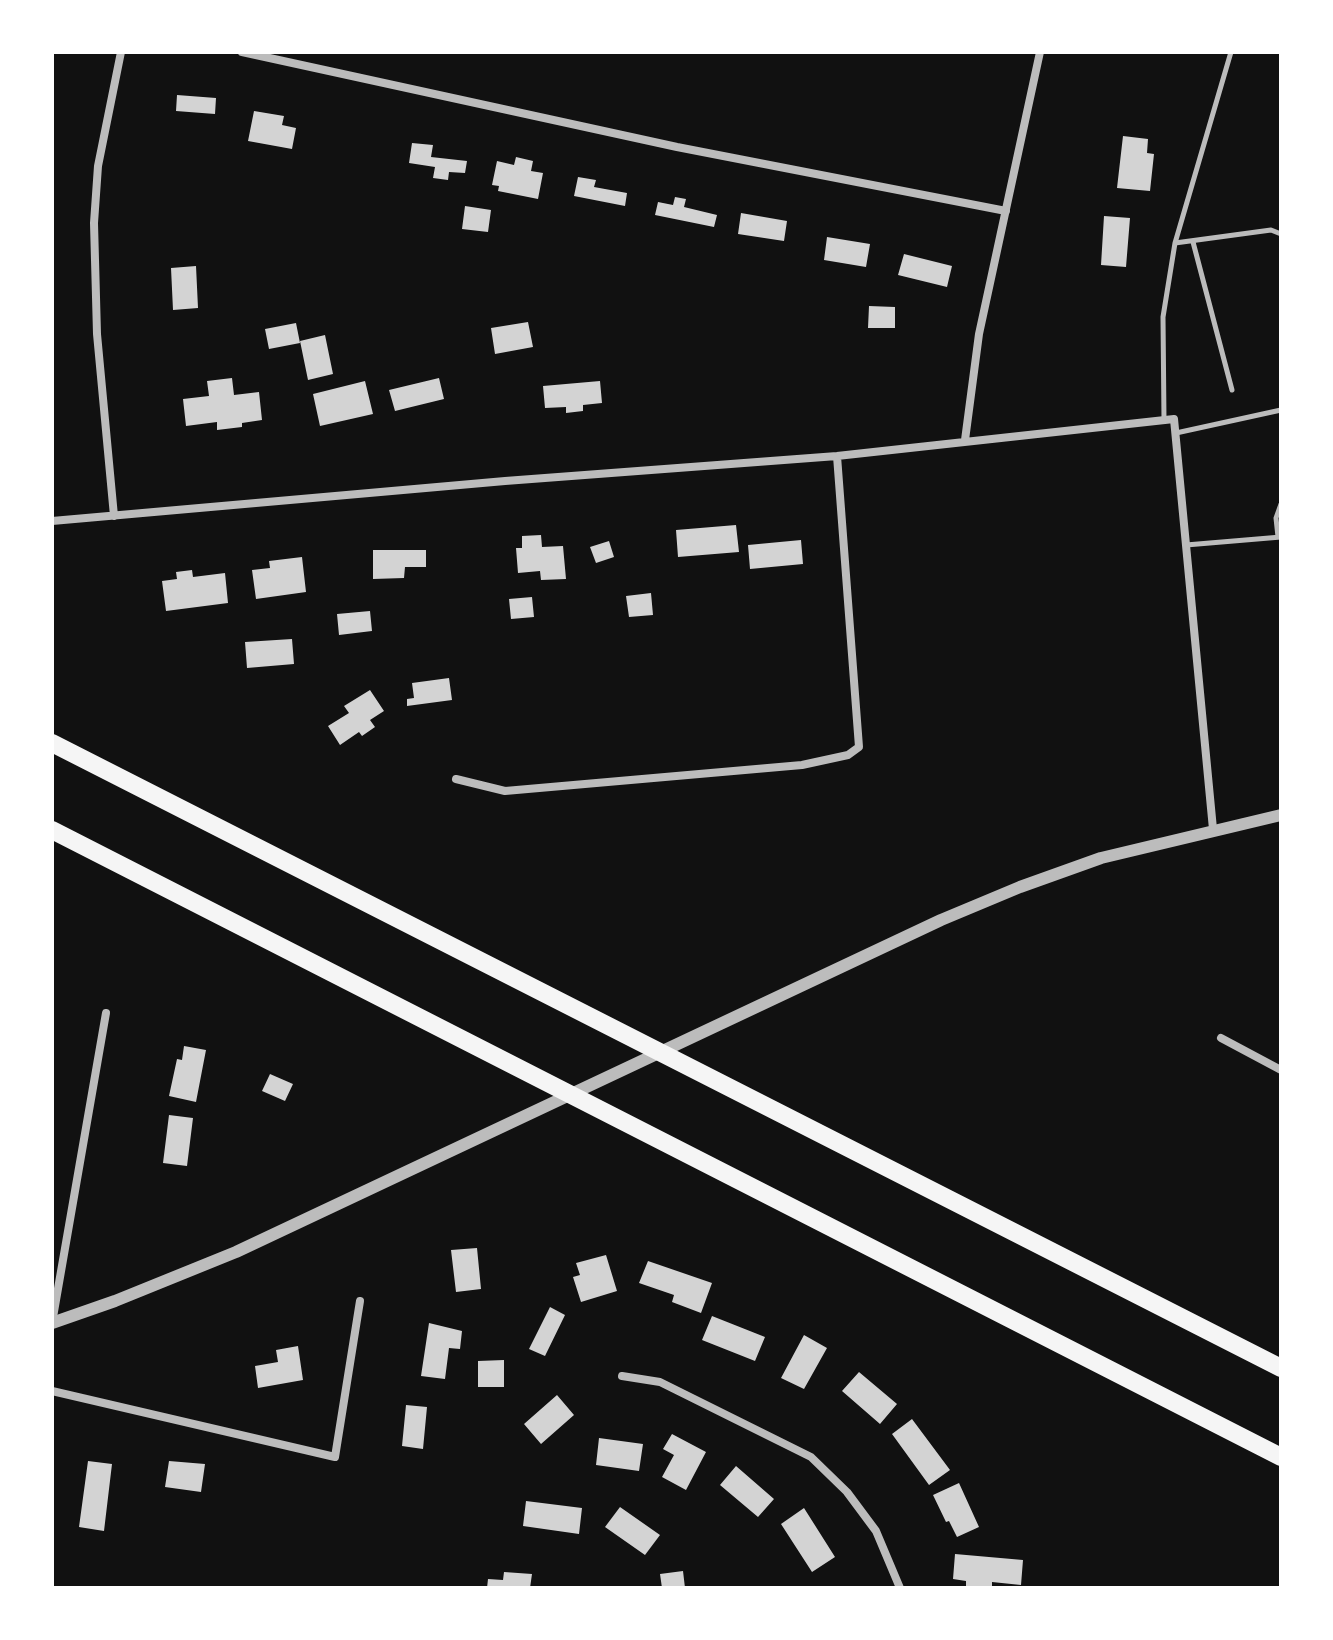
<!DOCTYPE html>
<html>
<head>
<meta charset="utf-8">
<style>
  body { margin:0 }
  #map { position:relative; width:1333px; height:1640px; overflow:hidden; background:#111; font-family:Montserrat,sans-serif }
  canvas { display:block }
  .frame { position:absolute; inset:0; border:54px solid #fff; pointer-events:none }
</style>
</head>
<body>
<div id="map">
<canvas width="1333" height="1640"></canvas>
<div class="frame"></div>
</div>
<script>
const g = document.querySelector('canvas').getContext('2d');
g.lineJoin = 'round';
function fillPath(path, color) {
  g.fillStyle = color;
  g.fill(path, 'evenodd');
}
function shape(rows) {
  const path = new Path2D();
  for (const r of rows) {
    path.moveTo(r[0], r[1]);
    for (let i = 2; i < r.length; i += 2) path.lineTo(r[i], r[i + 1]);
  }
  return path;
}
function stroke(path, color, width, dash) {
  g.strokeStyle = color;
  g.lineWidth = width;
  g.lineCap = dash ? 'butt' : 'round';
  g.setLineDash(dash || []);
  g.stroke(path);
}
fillPath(shape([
  [177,95,216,98,215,114,176,111],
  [254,111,284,116,282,125,296,128,292,149,248,141],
  [1123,136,1148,139,1147,153,1154,154,1150,191,1117,188],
  [412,143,433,145,431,157,467,161,465,173,449,172,448,180,433,178,435,167,409,163],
  [516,157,533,161,531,171,543,173,538,199,498,191,499,186,492,185,497,161,514,165],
  [578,177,596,180,594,187,627,193,625,206,574,196],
  [675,197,686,199,684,207,717,215,714,227,655,215,658,202,673,205],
  [465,206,491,210,488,232,462,229],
  [741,213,787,221,784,241,738,234],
  [1104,216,1130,218,1126,267,1101,265],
  [827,237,870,244,866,267,824,260],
  [904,254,952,266,947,287,898,275],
  [196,266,198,308,173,310,171,268],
  [869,306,895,307,895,328,868,328],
  [528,322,533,347,495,354,491,328],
  [296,323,300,343,269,349,265,329],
  [325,335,333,374,308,380,300,341],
  [232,378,234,395,259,392,262,420,242,423,242,427,217,430,217,422,186,426,183,399,209,396,207,381],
  [439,378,444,399,395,411,389,390],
  [365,381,373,414,320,426,313,394],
  [600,381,602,403,583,405,583,411,566,413,566,407,545,408,543,386],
  [736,525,739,552,678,557,676,530],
  [541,535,542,547,563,546,566,579,541,580,540,571,518,573,516,548,522,548,522,536],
  [801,540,803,564,750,569,748,545],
  [609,541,614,557,596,563,590,547],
  [373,550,426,550,426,567,405,567,404,578,373,579],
  [302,557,306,592,256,599,252,570,270,568,269,561],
  [192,570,193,577,225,573,228,603,166,611,162,581,177,579,176,572],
  [651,593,653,615,629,617,626,596],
  [532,597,534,617,511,619,509,599],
  [370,611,372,631,339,635,337,614],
  [292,639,294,664,247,668,245,642],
  [449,678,452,700,407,706,407,699,414,698,412,683],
  [370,690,384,711,370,720,375,727,362,736,359,732,340,745,328,726,349,713,344,706],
  [184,1046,206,1050,196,1102,169,1096,177,1059,182,1060],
  [270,1074,293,1084,285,1101,262,1091],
  [169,1115,193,1118,187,1166,163,1163],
  [477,1248,481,1289,456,1292,451,1250],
  [606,1255,617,1291,581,1302,573,1277,580,1275,576,1263],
  [648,1261,712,1283,701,1313,672,1302,674,1295,639,1283],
  [550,1307,565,1315,545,1356,529,1349],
  [712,1316,765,1337,755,1361,702,1340],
  [429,1323,462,1331,460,1349,449,1348,445,1379,421,1376],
  [804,1335,827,1348,804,1389,781,1378],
  [298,1346,303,1380,258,1388,255,1366,278,1362,276,1350],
  [504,1360,504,1387,478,1387,478,1361],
  [859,1372,897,1404,880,1424,842,1391],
  [557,1395,574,1415,541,1444,524,1424],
  [406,1405,427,1407,423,1449,402,1446],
  [912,1419,950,1470,929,1485,892,1434],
  [672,1434,706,1452,686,1490,662,1477,674,1455,663,1449],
  [599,1438,643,1444,639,1471,596,1465],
  [88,1461,112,1464,104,1531,79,1527],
  [169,1461,205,1464,201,1492,165,1487],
  [736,1466,774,1499,758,1517,720,1485],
  [959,1483,979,1527,957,1537,949,1521,946,1522,933,1495],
  [526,1501,582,1508,579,1534,523,1526],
  [620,1507,660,1535,645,1555,605,1527],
  [804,1508,835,1557,812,1572,781,1524],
  [955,1554,1023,1560,1021,1585,992,1582,992,1588,966,1586,966,1581,953,1579],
  [683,1571,685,1588,662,1588,660,1574],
  [504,1572,532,1574,530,1588,487,1588,488,1579,503,1580]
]), '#d3d3d3');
stroke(shape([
  [1193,242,1232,390],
  [1175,243,1231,52],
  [1164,420,1163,317,1175,243,1271,230,1281,234],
  [1176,433,1281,410],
  [1278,537,1276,518,1281,504],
  [1186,545,1281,537]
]), '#bcbcbc', 5);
stroke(shape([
  [242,52,677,147,1006,211],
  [965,440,979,334,1040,52],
  [114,516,97,334,94,223,98,166,121,52],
  [52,521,505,481,837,456,1174,419,1213,829],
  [456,779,505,791,802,765,848,755,859,747,837,456],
  [1221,1038,1281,1070],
  [52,1323,106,1013],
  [622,1376,660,1382,811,1457,847,1492,876,1531,900,1588],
  [52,1391,335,1457,360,1301]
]), '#bcbcbc', 8);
stroke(shape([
  [52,1323,115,1301,236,1252,941,920,1020,887,1101,858,1281,815]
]), '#bcbcbc', 12);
stroke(shape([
  [52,743,1281,1368],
  [52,830,1281,1457]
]), '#f5f5f5', 18);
</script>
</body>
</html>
